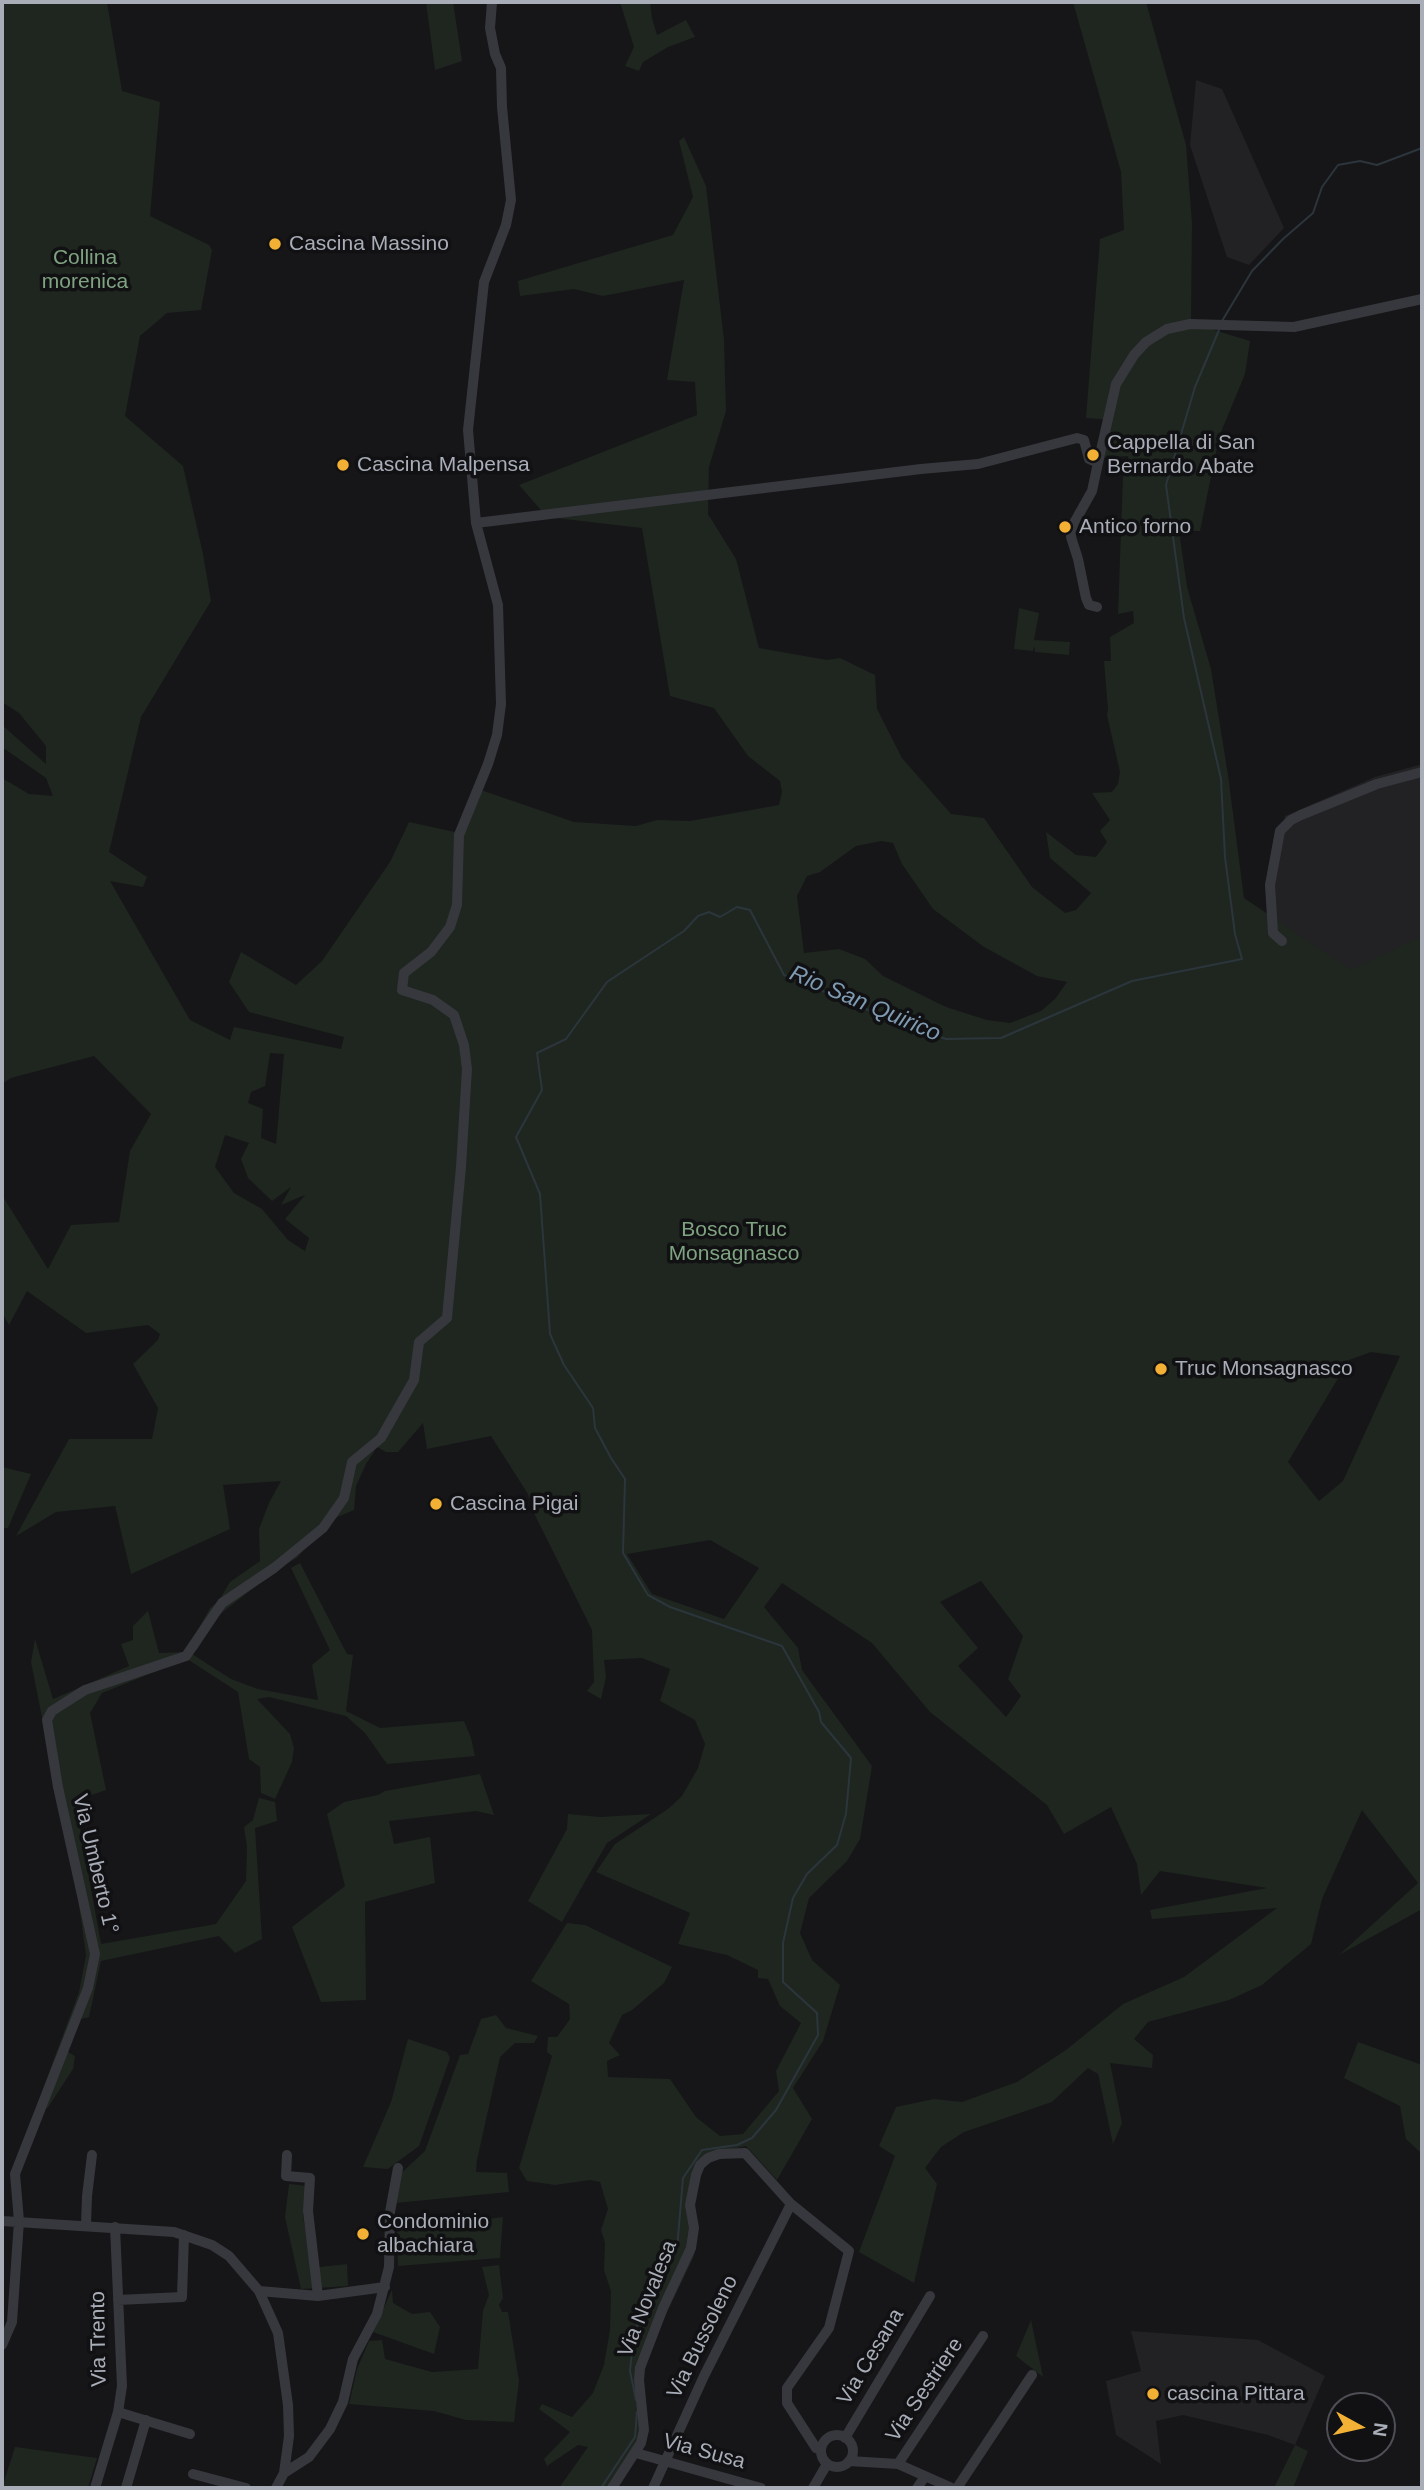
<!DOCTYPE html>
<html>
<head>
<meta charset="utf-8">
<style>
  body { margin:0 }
  #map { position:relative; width:1424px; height:2490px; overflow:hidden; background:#161618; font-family:Arial,sans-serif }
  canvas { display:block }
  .frame { position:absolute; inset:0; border:4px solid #a8adb8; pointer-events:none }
  .north { position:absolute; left:1326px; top:2392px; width:70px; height:70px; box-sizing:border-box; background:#111113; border:2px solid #4d4f55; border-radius:50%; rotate:98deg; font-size:19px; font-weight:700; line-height:28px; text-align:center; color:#a8adb8 }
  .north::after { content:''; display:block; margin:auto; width:24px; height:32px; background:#f2b134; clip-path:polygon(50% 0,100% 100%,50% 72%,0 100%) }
</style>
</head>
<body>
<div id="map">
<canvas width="1424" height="2490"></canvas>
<div class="frame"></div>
<div class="north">N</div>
</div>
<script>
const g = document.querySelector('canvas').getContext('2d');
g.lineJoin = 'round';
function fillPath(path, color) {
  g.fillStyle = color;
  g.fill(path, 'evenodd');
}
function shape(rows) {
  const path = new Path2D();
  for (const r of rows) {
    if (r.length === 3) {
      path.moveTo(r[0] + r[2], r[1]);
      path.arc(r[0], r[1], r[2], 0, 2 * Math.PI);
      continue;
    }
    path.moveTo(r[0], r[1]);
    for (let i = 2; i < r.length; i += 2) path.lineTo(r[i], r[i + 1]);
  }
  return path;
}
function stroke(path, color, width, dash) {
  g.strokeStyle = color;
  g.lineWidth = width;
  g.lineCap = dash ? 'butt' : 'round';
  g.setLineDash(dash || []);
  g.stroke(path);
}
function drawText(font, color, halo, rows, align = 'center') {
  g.font = font + ' Arial,sans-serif';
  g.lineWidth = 7;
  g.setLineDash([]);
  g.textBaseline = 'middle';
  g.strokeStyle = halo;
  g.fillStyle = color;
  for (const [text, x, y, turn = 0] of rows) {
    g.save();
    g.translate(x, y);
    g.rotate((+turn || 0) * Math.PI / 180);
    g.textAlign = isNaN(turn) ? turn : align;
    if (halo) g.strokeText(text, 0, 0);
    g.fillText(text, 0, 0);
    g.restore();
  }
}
fillPath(shape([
  [1196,80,1222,89,1284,228,1249,265,1227,257,1190,145],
  [1419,765,1422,765,1422,938,1351,978,1276,946,1272,877,1285,816,1375,777],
  [1131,2331,1258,2340,1325,2376,1295,2445,1268,2435,1183,2415,1156,2421,1161,2464,1116,2435,1106,2381,1141,2371]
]), '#222225');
fillPath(shape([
  [2,2,107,2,122,91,160,102,150,216,209,245,212,250,201,310,167,313,140,336,125,416,183,466,203,554,211,601,141,717,109,852,147,877,143,887,110,881,190,1020,230,1040,234,1027,341,1049,344,1037,249,1012,229,982,241,952,296,985,322,961,390,862,409,822,455,832,475,788,574,822,636,826,657,820,690,821,779,805,782,792,780,781,748,756,714,708,670,696,642,528,547,517,519,485,697,415,695,382,667,380,684,280,603,296,574,289,520,296,518,281,673,235,693,197,679,141,684,137,706,186,724,340,726,411,709,467,708,514,736,559,759,648,827,660,840,658,875,675,877,709,902,758,951,814,984,818,1032,887,1065,913,1076,910,1091,893,1050,858,1046,832,1076,855,1096,857,1107,842,1100,831,1110,820,1092,793,1112,792,1118,784,1120,772,1107,715,1108,709,1104,661,1111,661,1110,637,1134,623,1133,611,1118,614,1123,476,1130,474,1128,456,1104,458,1112,420,1086,418,1100,239,1124,230,1121,172,1073,2,1146,2,1186,145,1192,223,1191,323,1250,341,1245,374,1219,437,1200,531,1179,531,1187,587,1211,669,1228,775,1244,898,1351,970,1422,936,1422,1909,1339,1955,1418,1883,1362,1810,1322,1899,1311,1944,1262,1985,1229,2000,1148,2022,1134,2039,1153,2055,1152,2068,1110,2063,1122,2123,1113,2144,1098,2074,1088,2068,1052,2102,964,2132,941,2147,925,2168,937,2184,914,2283,859,2252,895,2156,879,2146,896,2107,934,2099,962,2102,1017,2082,1066,2050,1123,2004,1184,1977,1277,1908,1152,1919,1150,1910,1267,1888,1160,1871,1141,1895,1137,1864,1111,1807,1064,1834,1047,1805,930,1712,872,1643,782,1583,764,1607,798,1648,802,1670,872,1766,860,1839,847,1861,809,1898,800,1933,812,1960,840,1985,823,2041,793,2088,812,2119,777,2180,746,2146,706,2155,693,2204,699,2227,694,2256,660,2327,641,2379,646,2431,614,2488,559,2488,588,2447,578,2445,547,2466,544,2459,570,2432,539,2409,542,2404,572,2417,593,2393,604,2365,610,2330,611,2291,604,2270,605,2243,601,2230,608,2209,600,2182,590,2180,555,2185,527,2181,519,2168,552,2056,547,2052,548,2037,557,2037,570,2019,569,2004,531,1981,567,1923,585,1925,672,1967,664,1983,632,2010,622,2015,609,2043,620,2055,607,2061,608,2077,670,2079,696,2117,720,2136,743,2134,779,2091,776,2071,801,2023,780,2006,768,1979,758,1978,758,1970,727,1955,678,1944,690,1913,596,1872,615,1844,668,1809,682,1796,698,1768,705,1744,695,1720,660,1701,670,1669,642,1658,604,1660,606,1677,601,1699,587,1691,594,1682,592,1630,535,1515,528,1494,491,1436,427,1449,423,1423,398,1452,386,1452,377,1447,366,1464,356,1486,354,1510,335,1518,307,1546,298,1557,275,1571,219,1615,197,1650,189,1646,210,1608,218,1602,230,1582,260,1561,259,1529,269,1503,281,1481,223,1485,230,1529,131,1574,115,1506,56,1512,16,1536,69,1439,152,1439,158,1408,133,1364,158,1340,160,1334,148,1325,86,1333,27,1291,9,1325,2,1313,2,1195,48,1269,71,1225,119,1222,130,1151,151,1114,94,1056,11,1078,2,1084,2,778,29,794,53,796,46,778,2,747,2,725,46,764,46,746,19,713,2,702],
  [881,841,893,843,902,864,933,909,984,947,1037,976,1067,982,1055,999,1041,1011,1010,1023,987,1020,946,1007,883,976,865,959,839,949,804,953,797,896,807,876,820,872,856,846],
  [270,1053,284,1054,276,1144,261,1138,263,1109,248,1103,251,1092,265,1086],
  [225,1135,249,1143,241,1159,248,1178,272,1201,291,1187,281,1205,305,1195,285,1219,309,1238,305,1251,288,1240,262,1209,234,1193,215,1167],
  [1371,1352,1400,1356,1343,1481,1319,1501,1288,1462,1349,1360],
  [710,1540,759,1568,724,1619,652,1594,627,1554],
  [981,1581,1023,1636,1008,1679,1021,1696,1006,1717,958,1666,978,1648,940,1602],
  [426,2,453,2,462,61,435,70],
  [620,2,650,2,652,18,657,35,686,20,695,37,668,47,643,62,639,71,625,66,634,47],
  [1019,608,1039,613,1034,640,1070,642,1069,655,1035,652,1034,646,1033,651,1014,649],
  [2,1467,31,1474,8,1528,2,1528],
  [300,1563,347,1654,353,1655,346,1711,380,1728,464,1721,471,1738,475,1756,387,1764,365,1733,346,1716,269,1697,257,1699,290,1734,294,1748,292,1762,275,1799,261,1793,260,1767,249,1759,238,1692,187,1659,102,1693,90,1713,106,1790,86,1797,77,1812,101,1944,216,1924,246,1881,247,1847,244,1827,253,1820,259,1798,275,1802,277,1821,255,1828,262,1939,235,1953,219,1936,101,1961,89,2017,77,2020,68,2052,75,2056,73,2069,47,2109,41,2094,79,1992,86,1955,78,1898,31,1662,35,1639,53,1699,129,1666,121,1644,133,1640,133,1626,148,1611,159,1653,189,1652,231,1679,258,1689,318,1700,312,1665,330,1650,291,1568],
  [480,1774,494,1815,476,1811,389,1821,394,1844,430,1837,435,1883,365,1902,366,2000,321,2002,292,1927,345,1886,327,1814,344,1802,378,1795,385,1791],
  [568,1814,600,1817,651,1814,607,1843,562,1922,528,1901,567,1829],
  [496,2015,506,2028,538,2036,534,2043,515,2043,500,2057,477,2160,476,2172,507,2173,509,2192,395,2203,399,2175,425,2151,460,2055,468,2054,481,2019],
  [408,2039,447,2052,450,2058,419,2146,388,2169,363,2167,391,2102],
  [1358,2042,1422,2065,1422,2154,1406,2139,1400,2106,1344,2078],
  [289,2184,307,2186,303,2215,311,2268,347,2264,348,2286,301,2289,285,2217],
  [423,2216,439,2225,503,2217,500,2258,398,2266,397,2219],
  [499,2265,503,2298,499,2305,502,2312,508,2312,519,2381,514,2422,466,2420,434,2411,349,2404,357,2369,369,2341,382,2340,385,2359,432,2372,478,2369,483,2311,489,2295,482,2267],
  [392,2290,393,2303,412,2314,430,2312,440,2327,434,2354,373,2332],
  [1031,2320,1043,2377,1016,2356],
  [1295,2445,1308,2451,1293,2488,1274,2488],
  [15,2447,97,2458,88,2488,2,2488]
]), '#1e261f');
stroke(shape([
  [1222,321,1252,271,1283,239,1313,213,1322,187,1338,165,1360,161,1377,165,1422,148],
  [636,2400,630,2371,634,2332,653,2290,677,2249,683,2178,702,2150,737,2145,752,2138,776,2110,818,2035,817,2013,783,1982,783,1943,793,1898,807,1874,837,1845,846,1814,851,1758,821,1722,819,1712,782,1646,670,1607,648,1595,623,1553,625,1479,611,1458,595,1428,593,1408,564,1365,550,1334,540,1194,516,1137,542,1090,537,1053,566,1039,607,982,684,931,698,916,709,912,720,917,737,907,750,910,784,975,890,1019,946,1039,1001,1038,1132,981,1242,959,1235,934,1225,857,1221,779,1184,618,1166,485,1195,387,1219,330],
  [601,2488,635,2437,637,2412]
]), '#2c353c', 2);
stroke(shape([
  [476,523,921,469,978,464,1077,438,1084,440,1089,459,1098,463,1116,384,1134,355,1146,342,1167,329,1190,324,1294,327,1422,299],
  [1097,607,1089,605,1086,598,1078,559,1071,537,1074,523,1092,491,1098,463],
  [1282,941,1273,933,1270,885,1280,831,1291,820,1301,815,1377,784,1422,772],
  [287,2155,286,2176,310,2178,308,2211,318,2296],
  [2,2221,174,2232,212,2245,229,2256,259,2291,278,2333,288,2405,289,2436,284,2473],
  [86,2225,87,2196,92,2155],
  [259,2291,318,2296,385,2287],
  [118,2300,182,2297,184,2235],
  [2,2345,12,2322,19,2221,15,2174,88,1988,95,1954,58,1787,47,1720,52,1711,85,1690,186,1656,222,1603,274,1568,323,1528,344,1498,352,1462,381,1438,414,1380,419,1342,447,1318,461,1167,467,1069,464,1045,454,1015,433,1000,402,990,404,973,431,952,450,927,457,905,459,835,488,764,497,735,501,704,498,605,476,523,468,430,484,282,506,225,511,200,502,107,501,68,495,54,490,28,492,2],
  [118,2412,190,2434],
  [837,2451,16],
  [845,2438,930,2296],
  [636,2453,761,2488],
  [849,2461,898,2464,952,2488],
  [898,2464,983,2336],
  [193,2474,246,2488],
  [95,2488,118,2412,122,2386,115,2227],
  [126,2488,146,2420],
  [276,2488,284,2473,309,2457,330,2429,343,2402,353,2359,377,2314,389,2267,390,2212,398,2168],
  [612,2488,641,2443,644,2430,639,2380,640,2368,663,2308,691,2248,694,2228,690,2205,696,2175,700,2165,708,2158,719,2154,745,2153,791,2204,849,2251,829,2328,787,2388,787,2403,816,2448,821,2450],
  [653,2488,704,2376,791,2204],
  [813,2488,827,2464],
  [917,2488,924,2478],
  [957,2488,1032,2375]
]), '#37383d', 10);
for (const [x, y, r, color] of [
  [275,244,7,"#f2b134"],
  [1093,455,7,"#f2b134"],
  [343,465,7,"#f2b134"],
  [1065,527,7,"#f2b134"],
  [1161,1369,7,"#f2b134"],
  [436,1504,7,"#f2b134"],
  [363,2234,7,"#f2b134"],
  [1153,2394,7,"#f2b134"]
]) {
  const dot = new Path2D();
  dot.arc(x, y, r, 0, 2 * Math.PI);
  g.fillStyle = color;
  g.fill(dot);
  stroke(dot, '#111113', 2.5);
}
drawText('21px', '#a8adb8', '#111113', [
  ["Cascina Massino",289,244],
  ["Cappella di San",1107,443],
  ["Bernardo Abate",1107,467],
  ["Cascina Malpensa",357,465],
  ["Antico forno",1079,527],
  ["Truc Monsagnasco",1175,1369],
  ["Cascina Pigai",450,1504],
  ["Condominio",377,2222],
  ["albachiara",377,2246],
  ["cascina Pittara",1167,2394]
], 'left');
drawText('21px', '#7fa381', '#111113', [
  ["Collina",85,258],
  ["morenica",85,282],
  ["Bosco Truc",734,1230],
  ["Monsagnasco",734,1254]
]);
drawText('21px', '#a8adb8', '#111113', [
  ["Via Umberto 1°",95,1864,77],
  ["Via Novalesa",648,2299,-68],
  ["Via Bussoleno",703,2337,-64],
  ["Via Trento",99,2339,-91],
  ["Via Cesana",871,2357,-59],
  ["Via Sestriere",925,2390,-56],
  ["Via Susa",704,2452,15]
]);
drawText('italic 23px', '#7f9bb3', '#111113', [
  ["Rio San Quirico",865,1004,23]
]);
</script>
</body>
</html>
